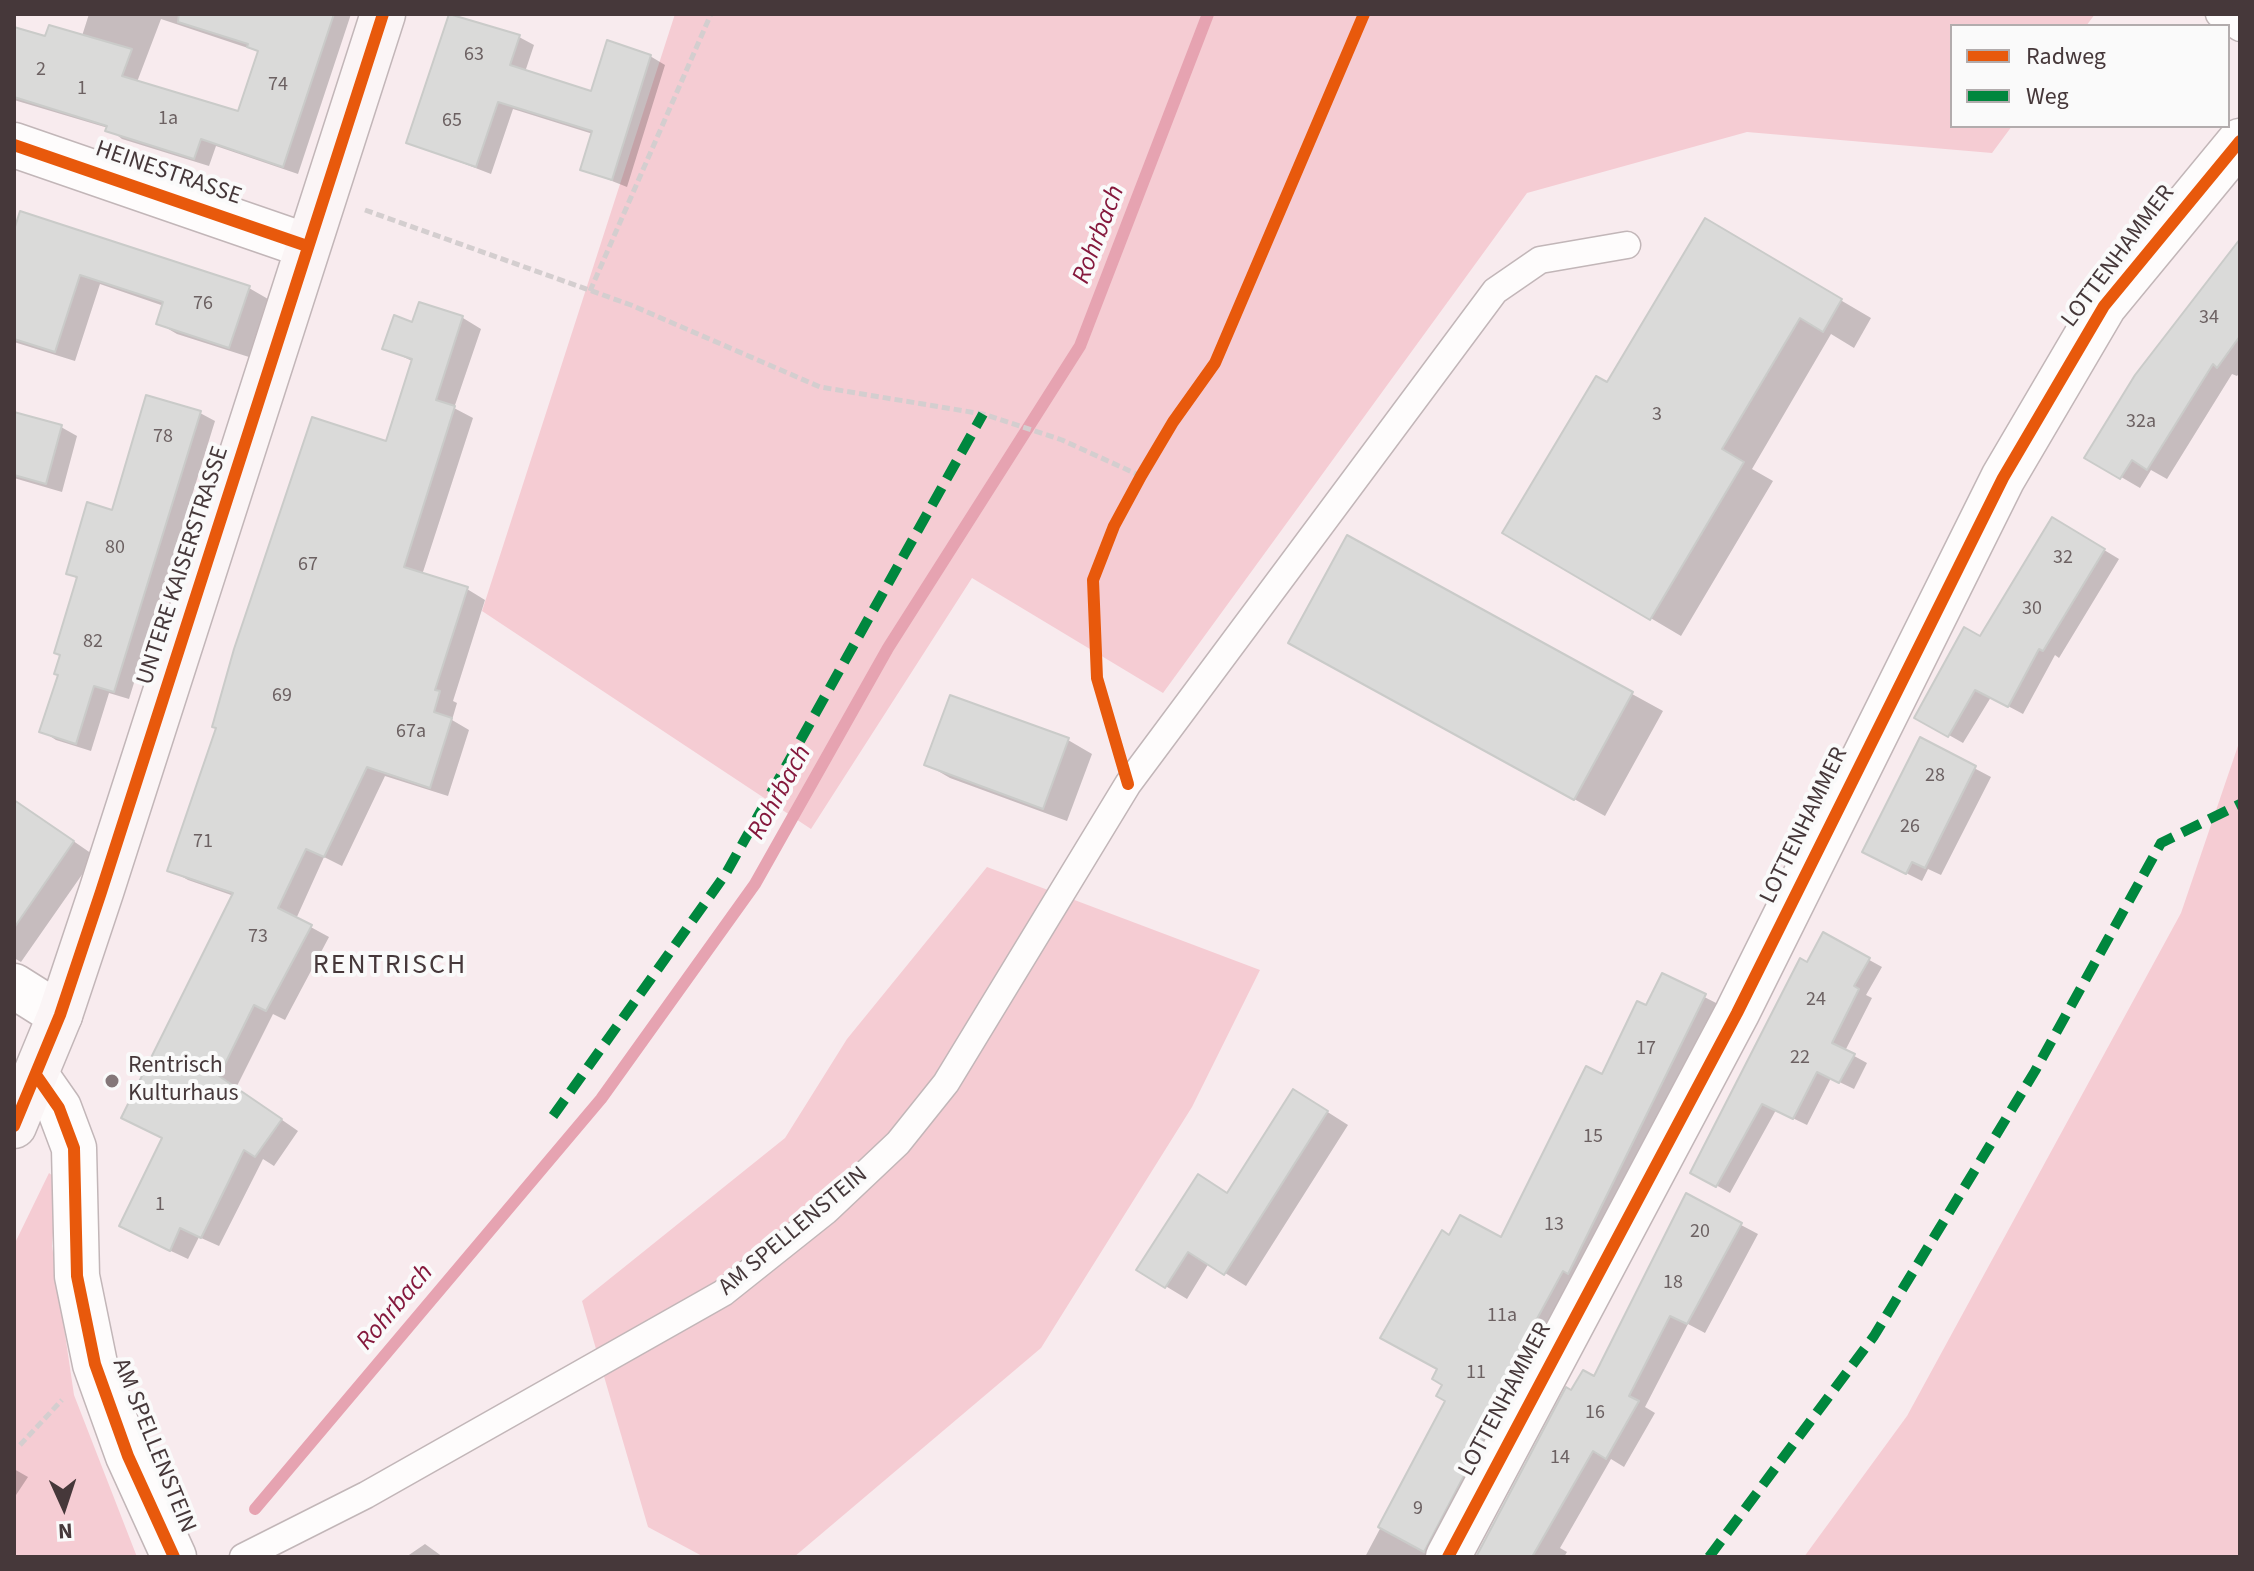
<!DOCTYPE html>
<html>
<head>
<meta charset="utf-8">
<style>
  body { margin:0 }
  #map { position:relative; width:2254px; height:1571px; overflow:hidden; background:#f8ebee; font-family:"Source Sans 3",sans-serif }
  canvas { display:block }
  .frame { position:absolute; inset:0; border:16px solid #46383a; pointer-events:none }
  .legend { position:absolute; left:1950px; top:24px; width:280px; height:104px; box-sizing:border-box; background:#fafafa; border:2px solid #b2acad; margin:0; padding:10px 14px; list-style:none; font-size:24px; color:#46383a }
  .legend li { display:flex; align-items:center; gap:16px; height:40px }
  .legend b { width:40px; border:2px solid #b2acad }
  .north { position:absolute; left:24px; top:1467px; width:80px; height:80px; -webkit-text-stroke:6px #fafafa; paint-order:stroke; rotate:177deg; font-size:22px; font-weight:700; line-height:32px; text-align:center; color:#46383a }
  .north::after { content:''; display:block; margin:auto; width:28px; height:36px; background:#46383a; clip-path:polygon(50% 0,100% 100%,50% 72%,0 100%) }
</style>
</head>
<body>
<div id="map">
<canvas width="2254" height="1571"></canvas>
<div class="frame"></div>
<ul class="legend">
<li><b style="height:10px;background:#e8590c"></b>Radweg</li>
<li><b style="height:10px;background:#00873e"></b>Weg</li>
</ul>
<div class="north">N</div>
</div>
<script>
const g = document.querySelector('canvas').getContext('2d');
g.lineJoin = 'round';
function fillPath(path, color) {
  g.fillStyle = color;
  g.fill(path, 'evenodd');
}
function shape(rows) {
  const path = new Path2D();
  for (const r of rows) {
    path.moveTo(r[0], r[1]);
    for (let i = 2; i < r.length; i += 2) path.lineTo(r[i], r[i + 1]);
  }
  return path;
}
function stroke(path, color, width, dash) {
  g.strokeStyle = color;
  g.lineWidth = width;
  g.lineCap = dash ? 'butt' : 'round';
  g.setLineDash(dash || []);
  g.stroke(path);
}
function drawText(font, color, halo, rows, align = 'center') {
  g.font = font + ' "Source Sans 3",sans-serif';
  g.lineWidth = 8;
  g.setLineDash([]);
  g.textBaseline = 'middle';
  g.strokeStyle = halo;
  g.fillStyle = color;
  for (const [text, x, y, turn = 0] of rows) {
    g.save();
    g.translate(x, y);
    g.rotate((+turn || 0) * Math.PI / 180);
    g.textAlign = isNaN(turn) ? turn : align;
    if (halo) g.strokeText(text, 0, 0);
    g.fillText(text, 0, 0);
    g.restore();
  }
}
fillPath(shape([
  [675,14,2095,14,2086,26,1952,26,1952,126,2012,126,1992,153,1747,132,1527,193,1163,693,972,578,811,829,482,611],
  [2240,740,2240,1557,1804,1557,1907,1416,2181,913],
  [987,867,1260,970,1192,1107,1041,1348,794,1557,704,1557,648,1527,582,1301,785,1138,847,1039],
  [49,1173,57,1179,52,1246,74,1395,137,1557,14,1557,14,1245]
]), '#f5ccd3');
fillPath(shape([
  [89,14,351,14,298,174,216,146,209,166,122,139,108,128,14,100,14,29,47,39,82,36],
  [161,19,260,52,240,114,137,82],
  [519,37,534,45,525,72,592,93,650,56,665,65,627,187,582,169,593,134,513,109,491,174,408,142],
  [1706,221,1871,318,1854,348,1831,334,1752,469,1773,481,1681,636,1505,532,1608,385],
  [14,236,249,288,268,299,249,357,177,334,158,323,164,306,100,284,75,361,14,342],
  [2240,242,2240,372,2237,376,2232,374,2167,479,2151,470,2140,488,2087,457,2137,377],
  [420,304,463,318,481,329,454,408,473,418,422,575,467,589,485,600,453,701,457,703,452,720,469,730,448,796,385,776,342,866,324,857,296,919,329,937,285,1020,273,1014,236,1088,298,1131,274,1166,263,1159,219,1246,199,1237,188,1259,139,1236,234,896,188,880,170,870,387,443,414,362,385,348,413,324],
  [200,413,215,421,129,699,109,693,91,751,56,740,42,731,60,675,78,579,68,573,114,512],
  [14,414,61,427,77,436,62,492,14,478],
  [2053,519,2119,559,2059,658,2055,655,2023,714,1991,697,1963,743,1917,717,1981,638],
  [1348,538,1663,711,1605,816,1321,660],
  [951,697,1068,740,1092,754,1067,821,950,778,926,764],
  [1921,740,1991,777,1941,875,1928,869,1922,881,1880,860],
  [14,800,95,856,21,962,14,958],
  [1824,935,1882,967,1866,995,1872,998,1845,1051,1867,1063,1854,1089,1831,1078,1807,1125,1776,1110,1730,1193,1693,1172],
  [1663,976,1722,1006,1443,1557,1365,1557,1448,1401,1440,1369,1450,1237,1501,1240,1647,1008],
  [1315,1104,1348,1125,1246,1286,1209,1263,1187,1299,1139,1270,1228,1194],
  [1741,1225,1758,1234,1705,1333,1688,1324,1645,1407,1655,1413,1624,1467,1611,1459,1560,1548,1567,1552,1564,1557,1479,1557,1572,1393,1595,1379],
  [14,1469,28,1477,14,1498],
  [425,1544,443,1557,406,1557]
]), '#0003');
stroke(shape([
  [255,1509,601,1099,755,884,888,648,1080,346,1208,14]
]), '#e6a3b1', 12);
const building = shape([
  [179,14,334,14,283,167,201,139,194,159,105,131,107,126,14,97,14,27,45,36,49,25,132,49,122,76,238,111,258,51,247,47,248,44,178,22,179,14],
  [449,14,520,35,510,65,591,91,607,40,651,55,612,180,580,170,592,131,498,102,476,167,406,143,449,14],
  [20,211,250,286,229,348,156,324,163,302,80,275,55,352,14,339,14,230,20,211],
  [1705,218,1842,299,1823,332,1800,318,1722,449,1744,462,1650,620,1502,533,1596,376,1607,382,1705,218],
  [2240,239,2240,336,2217,368,2213,364,2147,470,2132,460,2120,479,2084,458,2135,375,2240,239],
  [419,302,463,316,436,400,455,406,404,567,468,587,435,690,440,691,434,712,452,718,430,788,367,767,324,857,306,849,278,908,312,925,266,1011,254,1005,219,1076,282,1119,255,1157,244,1150,201,1238,180,1228,170,1251,119,1226,162,1138,121,1118,233,893,167,871,216,728,212,727,234,649,312,417,386,441,412,359,382,349,394,315,412,322,419,302],
  [146,395,201,411,114,692,94,686,76,744,39,732,58,675,54,674,60,655,54,653,77,577,66,574,87,502,112,510,146,395],
  [14,412,62,425,46,484,14,475,14,412],
  [2052,517,2105,549,2043,651,2039,649,2008,707,1975,690,1948,737,1914,718,1964,627,1980,636,2052,517],
  [1347,535,1633,692,1574,800,1288,643,1347,535],
  [950,695,1069,738,1043,809,924,765,950,695],
  [1920,737,1976,766,1925,868,1912,862,1906,874,1862,852,1920,737],
  [14,800,74,841,14,928,14,800],
  [1823,932,1870,958,1854,986,1859,989,1832,1043,1855,1054,1839,1083,1817,1072,1793,1119,1762,1104,1716,1187,1690,1173,1800,958,1807,962,1823,932],
  [1662,973,1706,994,1568,1274,1563,1271,1515,1359,1523,1363,1424,1552,1378,1527,1445,1401,1436,1396,1442,1385,1432,1379,1437,1369,1380,1338,1442,1230,1449,1235,1460,1215,1501,1237,1586,1066,1602,1074,1637,1001,1646,1005,1662,973],
  [1293,1089,1328,1111,1224,1275,1188,1252,1165,1288,1136,1270,1198,1174,1227,1193,1293,1089],
  [1686,1193,1742,1223,1687,1324,1670,1316,1629,1396,1639,1401,1606,1459,1593,1451,1532,1557,1476,1557,1566,1387,1571,1390,1583,1370,1594,1376,1686,1193]
]);
fillPath(building, '#dadad9');
stroke(building, '#cacbc9', 2);
const service = shape([
  [2219,14,2240,28],
  [243,1557,366,1495,723,1293,826,1211,898,1143,946,1083,1128,784,1495,291,1540,260,1627,245]
]);
const minor = shape([
  [14,145,307,246],
  [14,986,60,1015],
  [1448,1557,1737,1013,2003,478,2104,306,2240,141]
]);
const tertiary = shape([
  [36,1075,59,1108,74,1148,77,1276,95,1364,128,1456,174,1557]
]);
const secondary = shape([
  [14,1126,60,1015,101,892,383,14]
]);
stroke(service, '#c2b6b8', 29);
stroke(minor, '#c2b6b8', 47);
stroke(tertiary, '#c2b6b8', 47);
stroke(secondary, '#c2b6b8', 47);
stroke(shape([
  [365,210,631,305,820,387,983,414,1062,440,1141,476],
  [590,291,711,14],
  [20,1445,62,1400]
]), '#d4cecf', 5, [8, 4]);
stroke(service, '#fefcfc', 26);
stroke(minor, '#fefcfc', 44);
stroke(tertiary, '#fefcfc', 44);
stroke(secondary, '#fbf5f6', 44);
stroke(shape([
  [553,1116,725,875,983,414],
  [1709,1557,1874,1336,2035,1071,2161,843,2240,804]
]), '#00873e', 10, [20, 10]);
stroke(shape([
  [14,145,307,246],
  [1128,784,1097,678,1093,580,1114,526,1141,476,1173,422,1215,363,1364,14],
  [36,1075,59,1108,74,1148,77,1276,95,1364,128,1456,174,1557],
  [14,1126,60,1015,101,892,383,14],
  [1448,1557,1737,1013,2003,478,2104,306,2240,141]
]), '#e8590c', 12);
for (const [x, y, r, color] of [
  [112,1081,8,"#847779"]
]) {
  const dot = new Path2D();
  dot.arc(x, y, r, 0, 2 * Math.PI);
  g.fillStyle = color;
  g.fill(dot);
  stroke(dot, '#fafafa', 3);
}
drawText('20px', '#6c6162', null, [
  ["63",474,56],
  ["2",41,71],
  ["74",278,86],
  ["1",82,90],
  ["1a",168,120],
  ["65",452,122],
  ["76",203,305],
  ["34",2209,319],
  ["3",1657,416],
  ["32a",2141,423],
  ["78",163,438],
  ["80",115,549],
  ["32",2063,559],
  ["67",308,566],
  ["30",2032,610],
  ["82",93,643],
  ["69",282,697],
  ["67a",411,733],
  ["28",1935,777],
  ["26",1910,828],
  ["71",203,843],
  ["73",258,938],
  ["24",1816,1001],
  ["17",1646,1050],
  ["22",1800,1059],
  ["15",1593,1138],
  ["1",160,1206],
  ["13",1554,1226],
  ["20",1700,1233],
  ["18",1673,1284],
  ["11a",1502,1317],
  ["11",1476,1374],
  ["16",1595,1414],
  ["14",1560,1459],
  ["9",1418,1510]
]);
drawText('24px', '#46383a', '#fafafa', [
  ["HEINESTRASSE",168,174,19],
  ["LOTTENHAMMER",2119,257,-53],
  ["UNTERE KAISERSTRASSE",184,566,-72],
  ["LOTTENHAMMER",1805,826,-64],
  ["AM SPELLENSTEIN",794,1232,-40],
  ["LOTTENHAMMER",1506,1400,-62],
  ["AM SPELLENSTEIN",153,1446,68]
]);
drawText('24px', '#46383a', '#fafafa', [
  ["Rentrisch",128,1067],
  ["Kulturhaus",128,1095]
], 'left');
drawText('italic 26px', '#85193d', '#fafafa', [
  ["Rohrbach",1100,235,-69],
  ["Rohrbach",781,793,-61],
  ["Rohrbach",396,1308,-50]
]);
g.letterSpacing = '2px';
drawText('28px', '#46383a', '#fafafa', [
  ["RENTRISCH",390,967]
]);
g.letterSpacing = '0px';
</script>
</body>
</html>
